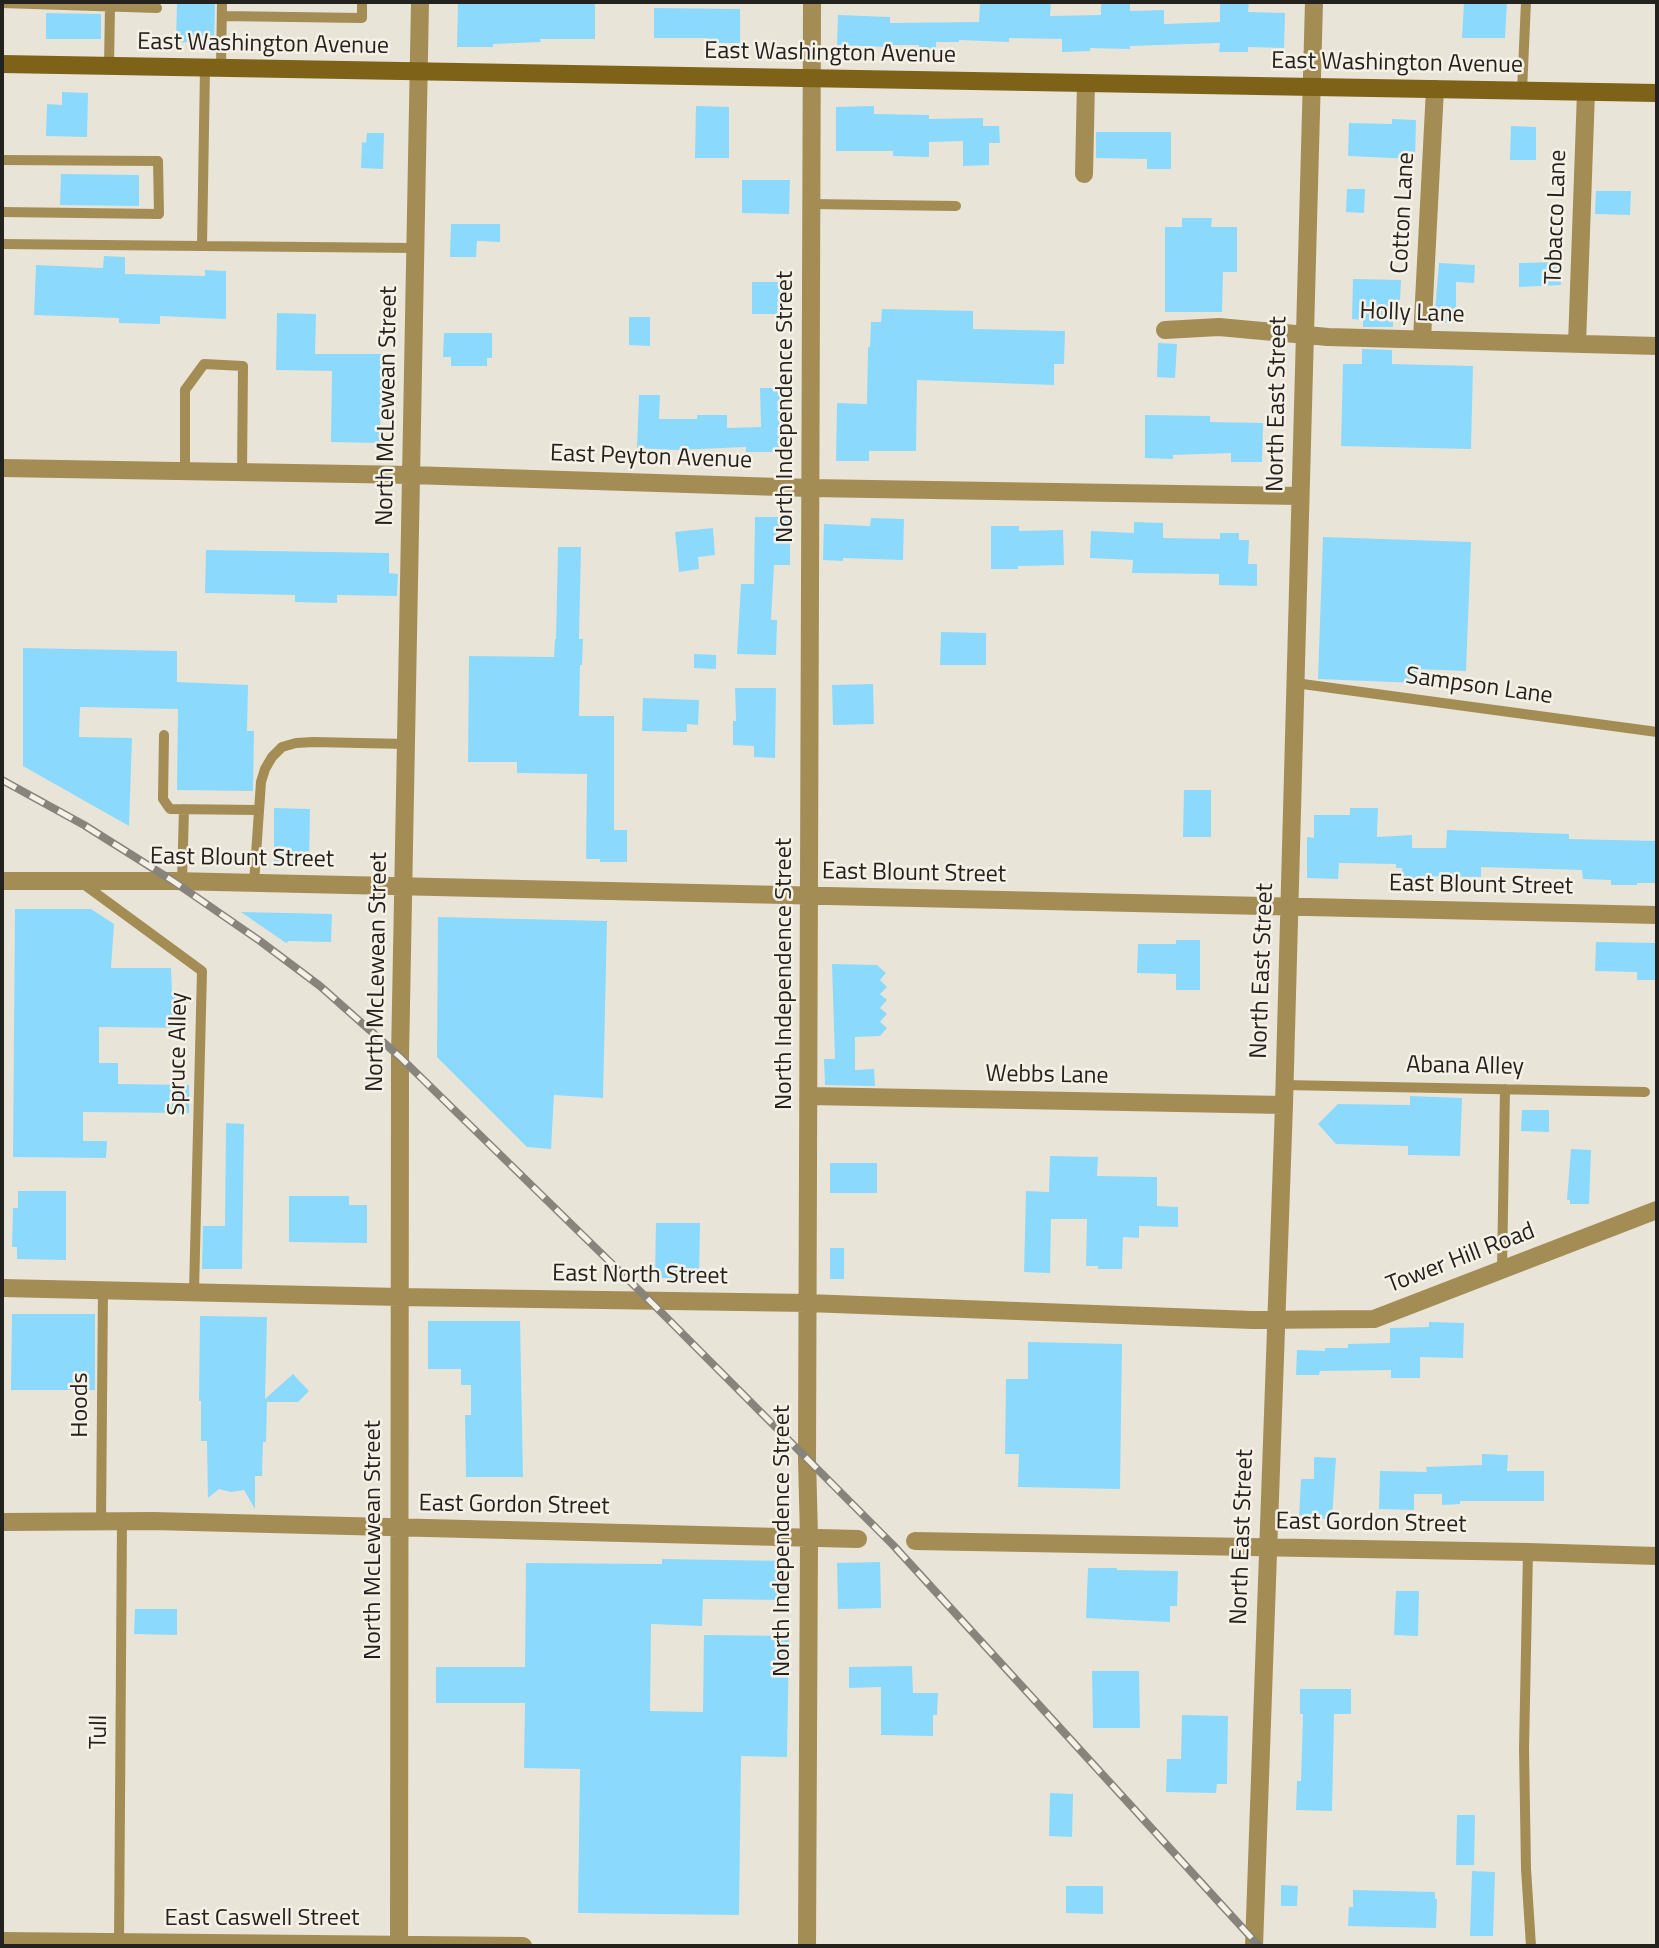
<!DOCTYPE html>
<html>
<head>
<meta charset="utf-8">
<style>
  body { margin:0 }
  #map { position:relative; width:1659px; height:1948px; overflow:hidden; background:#e9e4d8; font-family:"Titillium Web",sans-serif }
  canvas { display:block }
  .frame { position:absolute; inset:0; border:4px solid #24221e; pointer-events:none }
</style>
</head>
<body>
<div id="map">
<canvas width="1659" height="1948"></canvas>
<div class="frame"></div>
</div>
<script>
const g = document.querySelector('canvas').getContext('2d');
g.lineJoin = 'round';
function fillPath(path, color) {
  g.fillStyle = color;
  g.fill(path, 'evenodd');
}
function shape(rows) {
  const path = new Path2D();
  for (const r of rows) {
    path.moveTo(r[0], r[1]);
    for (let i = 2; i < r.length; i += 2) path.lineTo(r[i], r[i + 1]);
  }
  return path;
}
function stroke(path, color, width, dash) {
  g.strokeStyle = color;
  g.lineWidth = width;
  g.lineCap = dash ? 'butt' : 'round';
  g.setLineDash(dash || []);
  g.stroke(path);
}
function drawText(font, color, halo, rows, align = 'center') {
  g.font = font + ' "Titillium Web",sans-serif';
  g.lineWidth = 5;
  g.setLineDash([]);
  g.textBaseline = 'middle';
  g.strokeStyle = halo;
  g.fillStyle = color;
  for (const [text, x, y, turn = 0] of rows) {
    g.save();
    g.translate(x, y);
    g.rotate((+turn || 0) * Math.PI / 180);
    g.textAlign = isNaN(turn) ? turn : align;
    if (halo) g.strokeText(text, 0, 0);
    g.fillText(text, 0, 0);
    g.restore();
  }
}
fillPath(shape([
  [177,2,215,2,214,43,176,42],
  [458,2,530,2,530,4,561,3,561,2,595,2,595,39,540,39,541,42,493,44,493,47,457,47],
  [980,2,1051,2,1050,16,1101,15,1101,2,1130,2,1130,11,1164,10,1164,24,1220,22,1220,2,1249,2,1248,12,1285,13,1284,48,1248,47,1248,52,1219,52,1220,43,1130,46,1130,49,1090,48,1090,51,1062,52,1062,39,1009,38,1009,42,959,40,959,42,936,42,936,52,919,52,919,45,889,45,889,47,837,45,838,15,890,17,890,23,979,22],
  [1464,2,1507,3,1505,38,1462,38],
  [654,8,740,9,740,43,707,43,707,38,654,38],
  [46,13,101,14,101,39,46,39],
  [62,92,88,93,87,137,46,136,47,104,62,105],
  [696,106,729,107,729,158,695,158],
  [874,106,874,114,929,115,929,119,983,118,983,126,999,126,1000,143,989,143,989,165,963,166,963,141,929,142,929,157,893,156,893,151,836,151,836,107],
  [1392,119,1416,120,1415,159,1348,156,1349,123,1392,124],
  [1511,126,1536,127,1536,160,1510,160],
  [1096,132,1171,132,1171,169,1147,169,1147,159,1096,158],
  [367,133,384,133,383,169,361,168,362,142,366,143],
  [61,174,139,175,139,206,60,205],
  [742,180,790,180,789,214,742,213],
  [1347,189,1365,189,1364,213,1346,212],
  [1596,191,1631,191,1630,215,1595,214],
  [1182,218,1212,218,1211,227,1237,227,1237,272,1223,272,1222,312,1165,312,1165,227,1182,227],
  [451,224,500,224,500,242,477,241,476,257,450,257],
  [104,256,125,257,125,274,205,276,205,270,226,271,226,319,160,316,160,324,119,323,119,318,34,315,36,265,103,268],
  [1560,262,1561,285,1519,287,1519,263],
  [1439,263,1475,265,1474,283,1456,282,1456,323,1434,323],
  [1353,279,1401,280,1399,321,1393,321,1393,327,1363,327,1363,320,1352,319],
  [752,282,780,282,780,314,752,314],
  [882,309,973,311,973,329,1065,331,1064,364,1054,364,1054,385,917,380,916,451,869,451,869,461,836,461,837,403,867,404,868,347,870,347,871,322,881,322],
  [277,313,316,314,315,354,381,354,380,443,331,442,332,371,276,370],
  [629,317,650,317,650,346,629,345],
  [444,333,492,333,492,358,487,358,487,366,451,366,451,357,443,357],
  [1158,343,1177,344,1175,378,1157,377],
  [1362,349,1392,350,1392,364,1473,366,1471,449,1341,446,1343,364,1362,364],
  [760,388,785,388,786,411,781,412,782,452,746,452,746,447,676,450,637,448,639,395,660,395,659,419,697,419,697,415,727,415,727,428,761,427],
  [1145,415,1210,416,1210,422,1263,423,1262,462,1231,462,1231,453,1173,455,1173,459,1145,458],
  [755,517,790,517,790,565,774,565,771,620,777,620,776,655,737,654,741,584,754,584],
  [871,518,904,519,903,560,843,558,843,561,823,560,824,524,870,526],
  [1134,522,1163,523,1163,538,1220,539,1220,533,1239,533,1239,540,1249,540,1248,564,1257,564,1257,586,1219,585,1219,574,1132,573,1133,560,1090,558,1091,531,1134,533],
  [991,526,1019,526,1019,531,1063,530,1064,565,1018,566,1018,569,991,569],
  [713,528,715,555,698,557,699,569,679,572,675,532],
  [1323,537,1471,542,1466,671,1417,669,1417,683,1318,679],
  [558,547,581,547,579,639,583,639,582,665,580,665,579,716,614,716,614,830,627,830,627,862,600,862,600,859,586,859,587,774,517,773,517,762,468,762,469,656,554,657,555,639,556,639],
  [206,550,389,553,389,573,398,574,397,596,337,595,337,603,295,602,295,595,205,593],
  [941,632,986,633,986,665,940,665],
  [23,648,177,651,177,682,248,685,247,731,254,731,253,791,177,790,178,709,80,707,79,737,132,738,129,826,23,766],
  [694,654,716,655,716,669,694,668],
  [873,684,874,724,833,725,832,685],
  [735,688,776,688,775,758,754,757,754,746,733,745,733,721,736,721],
  [643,698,699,700,698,725,687,724,687,732,642,731],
  [1184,790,1211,790,1211,837,1183,837],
  [274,808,310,809,309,861,274,861],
  [1350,808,1378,808,1377,837,1412,835,1412,848,1446,848,1447,830,1569,834,1569,839,1657,841,1657,883,1637,883,1637,885,1611,885,1611,880,1583,879,1582,870,1481,867,1481,877,1419,876,1419,879,1403,880,1402,868,1396,868,1396,864,1339,863,1338,879,1307,878,1307,837,1314,838,1314,815,1350,815],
  [15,909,91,909,114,924,111,968,171,968,172,993,182,994,187,998,186,1028,99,1027,99,1063,118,1063,118,1084,189,1085,189,1113,83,1112,83,1141,107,1141,106,1158,13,1157],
  [241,912,332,914,331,942,289,941,286,943],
  [438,917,607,921,603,1098,554,1095,551,1149,527,1147,437,1057],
  [1176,940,1200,940,1200,990,1176,990,1176,974,1137,973,1138,944,1176,944],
  [1596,942,1657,943,1657,980,1637,980,1637,972,1595,971],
  [832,964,877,965,886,973,880,980,887,987,880,994,887,1000,880,1008,887,1014,880,1022,887,1028,880,1036,855,1037,855,1070,874,1069,875,1086,825,1085,824,1059,835,1059],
  [1410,1096,1462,1098,1460,1156,1408,1155,1408,1146,1336,1144,1318,1124,1338,1104,1410,1105],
  [1522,1110,1549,1110,1549,1132,1521,1131],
  [226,1123,244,1124,242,1269,202,1269,203,1226,225,1226],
  [1571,1149,1591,1150,1589,1204,1570,1204,1570,1200,1567,1200],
  [1050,1156,1098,1157,1097,1176,1157,1177,1157,1206,1178,1207,1178,1227,1139,1226,1139,1238,1123,1237,1122,1269,1098,1269,1098,1266,1086,1266,1087,1219,1051,1219,1050,1273,1024,1272,1026,1191,1049,1192],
  [830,1163,877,1163,877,1193,830,1193],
  [18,1191,66,1191,66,1260,17,1259,17,1247,12,1247,13,1208,18,1208],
  [289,1196,349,1196,349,1205,367,1205,367,1243,289,1242],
  [656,1223,700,1223,699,1278,655,1278],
  [830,1248,844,1248,844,1279,830,1279],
  [12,1314,95,1314,95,1390,11,1390],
  [200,1316,267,1317,265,1399,293,1374,309,1391,298,1402,267,1402,266,1442,263,1442,262,1476,255,1476,255,1509,244,1490,231,1492,219,1489,208,1498,207,1441,201,1441,201,1401,199,1401],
  [428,1321,520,1321,523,1477,466,1477,465,1415,471,1415,471,1385,461,1385,461,1369,428,1369],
  [1429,1322,1464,1323,1463,1358,1420,1357,1420,1378,1391,1378,1391,1370,1320,1371,1319,1375,1296,1375,1297,1350,1325,1351,1325,1348,1348,1348,1348,1344,1390,1343,1390,1328,1429,1327],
  [1028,1342,1122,1344,1120,1489,1018,1487,1019,1454,1005,1454,1006,1379,1028,1379],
  [1482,1454,1508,1455,1507,1471,1544,1471,1544,1501,1460,1501,1460,1504,1442,1505,1442,1494,1414,1494,1414,1510,1379,1509,1380,1471,1427,1472,1426,1467,1482,1465],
  [1314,1457,1336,1458,1332,1519,1299,1518,1301,1479,1314,1479],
  [662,1559,787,1561,786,1600,703,1599,702,1626,651,1624,650,1711,703,1712,704,1635,789,1636,787,1757,741,1756,739,1915,578,1913,580,1769,524,1768,525,1703,436,1703,436,1667,525,1667,526,1563,662,1564],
  [880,1562,881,1608,838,1609,837,1563],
  [1088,1568,1117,1568,1117,1570,1178,1571,1177,1606,1170,1606,1170,1622,1086,1618],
  [1396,1591,1419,1591,1418,1636,1394,1635],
  [135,1609,177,1609,177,1635,134,1634],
  [912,1666,913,1693,938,1693,937,1715,933,1715,933,1736,881,1735,881,1687,849,1688,849,1667],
  [1092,1671,1139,1671,1140,1728,1093,1728],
  [1300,1689,1351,1689,1351,1714,1334,1714,1332,1811,1296,1810,1297,1781,1301,1781,1303,1714,1300,1714],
  [1182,1715,1228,1716,1227,1784,1217,1784,1216,1793,1166,1792,1167,1759,1181,1759],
  [1050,1793,1073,1794,1072,1837,1049,1836],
  [1457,1815,1475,1815,1474,1865,1456,1865],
  [1472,1871,1495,1872,1493,1936,1470,1936],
  [1281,1885,1298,1886,1297,1906,1281,1906],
  [1066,1886,1103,1886,1103,1914,1066,1913],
  [1353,1890,1435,1892,1435,1899,1437,1899,1436,1928,1348,1926,1349,1907,1353,1907]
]), '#8bdafd');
stroke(shape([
  [2,3,157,8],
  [222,16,362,18,362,2],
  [109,66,110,6],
  [221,69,222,2],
  [1522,91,1526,2],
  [2,160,158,161,159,214,2,212],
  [811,204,956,206],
  [2,244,202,246,205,69],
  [202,246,415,248],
  [185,471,185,390,204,364,243,366,242,473],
  [1295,683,1657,732],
  [164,735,163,799,170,809,258,810],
  [182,881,184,809],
  [82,883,202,971,194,1291],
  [254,883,261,782,265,769,272,757,282,747,296,743,313,742,407,744],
  [1284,1085,1645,1092],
  [1502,1270,1505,1089],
  [101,1521,103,1289],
  [1528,1552,1524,1749,1526,1869,1531,1946],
  [119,1942,122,1521]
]), '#a48c55', 10);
stroke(shape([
  [1084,174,1086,83],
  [1165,330,1219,327,1328,337,1657,346],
  [1422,339,1435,89],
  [1577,344,1586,92],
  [2,468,411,475,810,488,1300,496],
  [2,881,173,881,1657,915],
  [809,1096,1284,1105],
  [2,1288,399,1297,808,1303,1252,1320,1374,1319,1657,1210],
  [2,1522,153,1521,858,1539],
  [915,1541,1528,1552,1657,1556],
  [2,1941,523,1946],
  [399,1946,400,1057,420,2],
  [807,1946,809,1537,807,1458,812,2],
  [1254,1946,1284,1105,1314,2]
]), '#a48c55', 18);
stroke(shape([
  [2,64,1657,93]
]), '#7e6217', 18);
const rail = shape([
  [2,780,84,825,173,881,260,941,320,986,400,1057,649,1300,893,1545,1259,1946]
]);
stroke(rail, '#87847c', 8);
stroke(rail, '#f6f1e6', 5, [16]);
drawText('24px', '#24221e', '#f6f1e6', [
  ["East Washington Avenue",263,45,1],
  ["East Washington Avenue",830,54,1],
  ["East Washington Avenue",1397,64,1],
  ["Cotton Lane",1404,213,-87],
  ["Tobacco Lane",1557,217,-88],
  ["Holly Lane",1412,314,2],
  ["North East Street",1278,404,-89],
  ["North McLewean Street",388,406,-89],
  ["North Independence Street",786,407,-90],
  ["East Peyton Avenue",651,458,2],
  ["Sampson Lane",1479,687,8],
  ["East Blount Street",242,859,1],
  ["East Blount Street",914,874,1],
  ["East Blount Street",1481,886,1],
  ["North East Street",1263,971,-88],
  ["North McLewean Street",378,972,-89],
  ["North Independence Street",785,974,-90],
  ["Spruce Alley",179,1054,-89],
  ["Abana Alley",1465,1067,1],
  ["Webbs Lane",1047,1076,1],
  ["Tower Hill Road",1461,1259,-21],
  ["East North Street",640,1276,1],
  ["Hoods",81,1405,-90],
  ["East Gordon Street",514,1506,1],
  ["East Gordon Street",1371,1524,1],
  ["North East Street",1243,1537,-88],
  ["North McLewean Street",374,1540,-90],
  ["North Independence Street",783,1541,-90],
  ["Tull",100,1732,-89],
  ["East Caswell Street",262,1919]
]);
</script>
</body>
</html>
